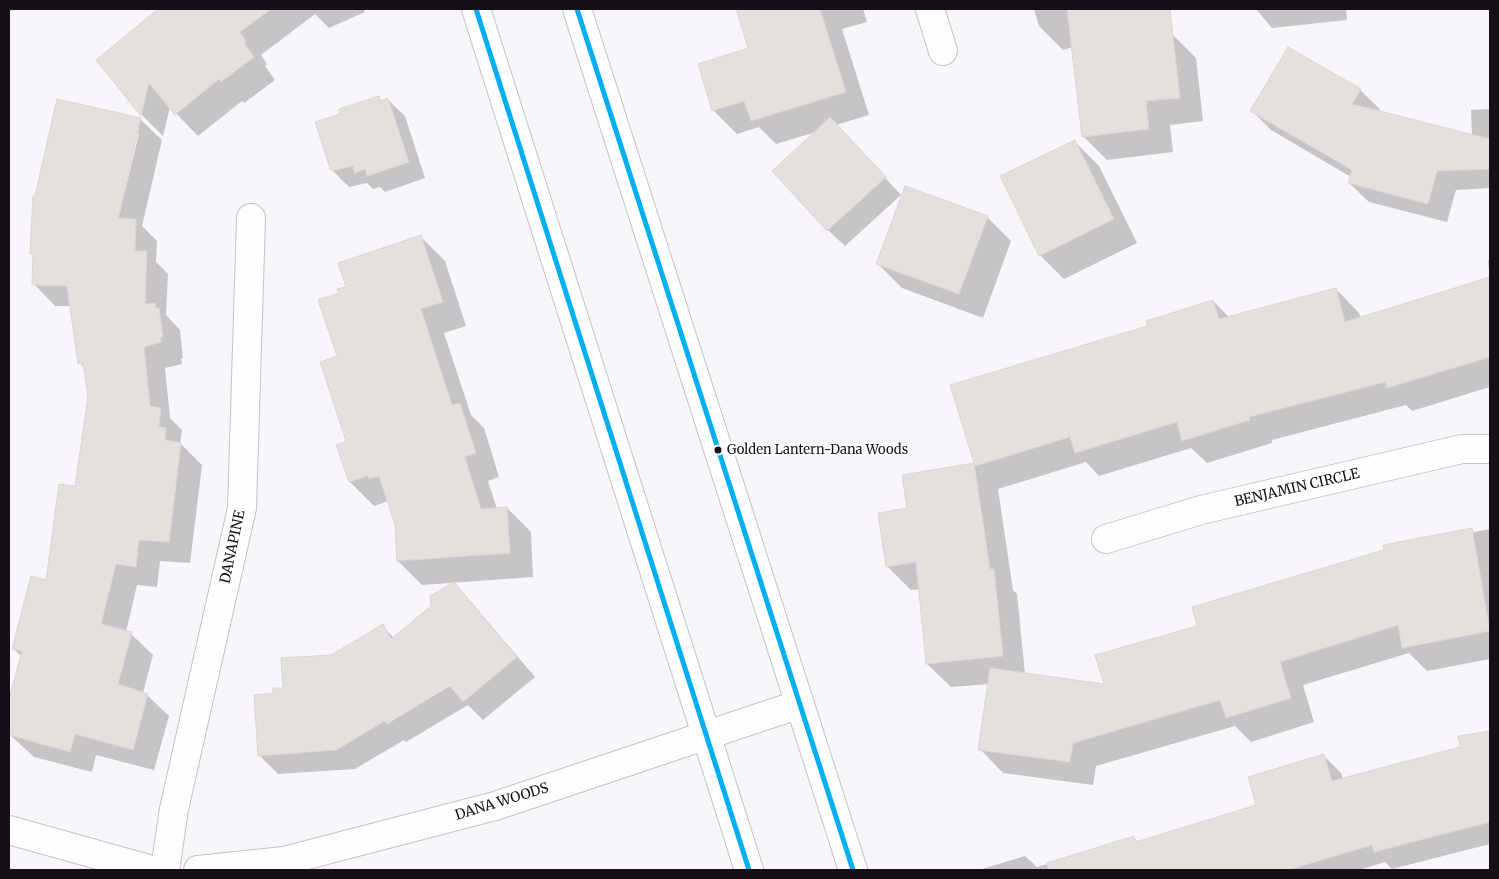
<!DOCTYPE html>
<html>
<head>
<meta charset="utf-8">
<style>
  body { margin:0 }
  #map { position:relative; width:1499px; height:879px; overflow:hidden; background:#f9f6fb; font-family:Merriweather,serif }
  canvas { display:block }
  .frame { position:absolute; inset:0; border:10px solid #151017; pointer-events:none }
</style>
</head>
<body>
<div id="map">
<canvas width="1499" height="879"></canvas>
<div class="frame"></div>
</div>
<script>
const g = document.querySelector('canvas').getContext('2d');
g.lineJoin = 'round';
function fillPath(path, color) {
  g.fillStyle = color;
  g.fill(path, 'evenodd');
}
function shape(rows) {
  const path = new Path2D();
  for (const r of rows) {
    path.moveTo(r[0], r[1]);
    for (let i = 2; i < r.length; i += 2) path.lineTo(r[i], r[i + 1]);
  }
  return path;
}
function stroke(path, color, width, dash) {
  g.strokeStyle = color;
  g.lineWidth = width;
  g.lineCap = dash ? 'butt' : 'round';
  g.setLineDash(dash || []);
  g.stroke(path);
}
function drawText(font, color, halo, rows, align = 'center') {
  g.font = font + ' Merriweather,serif';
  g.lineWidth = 4;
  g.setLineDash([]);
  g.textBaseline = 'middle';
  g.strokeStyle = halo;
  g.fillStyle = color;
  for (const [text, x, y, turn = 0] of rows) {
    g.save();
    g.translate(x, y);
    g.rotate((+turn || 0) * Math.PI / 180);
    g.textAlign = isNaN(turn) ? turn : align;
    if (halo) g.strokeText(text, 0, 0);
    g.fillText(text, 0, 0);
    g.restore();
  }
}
fillPath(shape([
  [160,9,363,9,365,12,329,28,315,14,261,55,267,64,265,66,275,80,244,103,242,101,198,136,170,107,163,136,142,115,97,60],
  [737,9,863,9,867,22,842,29,869,115,836,125,901,195,845,246,828,230,816,132,776,144,759,127,737,134,713,110,749,49],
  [1034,9,1136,9,1144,37,1172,34,1196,58,1203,121,1170,125,1173,152,1107,160,1083,136,1073,47,1063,50,1039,26],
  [1256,9,1346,9,1347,20,1272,28],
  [1288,48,1360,90,1380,109,1378,112,1472,136,1471,110,1490,109,1490,188,1456,190,1447,222,1369,202,1349,183,1351,177,1271,130,1252,111],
  [378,97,382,101,388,100,405,116,425,178,385,192,380,187,373,189,367,183,349,187,332,170,342,115],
  [140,119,162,140,142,226,157,241,156,262,168,274,166,315,180,330,183,358,181,359,182,364,165,368,170,418,182,430,180,443,202,465,190,563,160,561,157,587,137,585,126,632,131,634,153,655,143,693,147,695,169,716,154,770,96,755,92,772,34,757,9,734,9,709,22,657,13,648,47,582,76,487,89,397,85,368,80,363,71,306,55,306,34,284,34,256,32,253],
  [136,133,139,133,117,224,115,224],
  [1075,142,1099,166,1137,243,1064,279,1040,255],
  [987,217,1011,241,983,318,902,288,878,264],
  [421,237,445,261,466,326,444,333,471,415,484,428,499,477,488,481,497,509,507,508,531,532,533,577,422,585,398,561,396,525,388,501,374,506,350,482,339,357,340,294],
  [1490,259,1490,387,1412,411,1406,405,1272,440,1272,443,1207,463,1191,448,1099,476,1086,462,998,489,1013,590,1017,594,1025,674,1105,685,1199,627,1471,529,1474,532,1490,529,1490,659,1427,671,1409,653,1303,685,1314,722,1251,742,1235,726,1096,766,1093,785,1003,773,980,749,989,684,951,687,927,664,920,589,911,590,887,566,908,509,903,476,976,464,1149,327,1213,301,1229,317,1336,289,1359,313,1361,318,1490,279,1488,260],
  [453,584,472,603,535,677,483,720,468,705,406,742,404,740,355,769,278,774,259,755,275,695,332,656,382,626,394,638,432,607],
  [1490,732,1490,844,1392,869,1385,862,1359,870,979,870,1025,856,1037,867,1134,838,1138,842,1258,805,1324,756,1341,773,1343,780,1461,748,1459,737]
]), '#0003');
const building = shape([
  [158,9,271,9,240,32,246,41,244,43,254,57,221,82,219,79,175,115,149,83,141,116,96,60,158,9],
  [736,9,820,9,846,92,751,121,744,101,712,111,698,64,748,48,736,9],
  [1067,9,1170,9,1180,98,1146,101,1149,129,1082,137,1067,9],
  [1288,47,1361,89,1352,104,1490,139,1490,169,1437,171,1428,204,1348,183,1352,170,1250,111,1288,47],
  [379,96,380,101,388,98,409,162,367,176,365,169,355,173,353,166,331,171,315,122,340,114,339,109,379,96],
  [57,99,141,118,118,218,136,219,135,251,147,251,145,304,155,303,156,308,159,308,163,337,161,337,161,342,144,347,150,406,161,408,159,427,166,428,165,440,181,443,169,542,139,540,136,567,116,564,101,624,132,632,118,684,148,694,133,750,75,734,70,752,9,735,9,699,22,651,12,649,31,576,46,580,59,484,75,486,88,397,83,363,78,364,67,286,32,285,33,254,30,254,33,196,35,196,57,99],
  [830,117,886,177,827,231,772,171,830,117],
  [1075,140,1114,219,1039,256,1000,176,1075,140],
  [905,186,988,216,959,294,876,264,905,186],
  [421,235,443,302,421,309,452,405,460,403,476,453,465,457,481,509,507,507,510,553,397,561,395,525,379,476,369,479,368,476,349,482,336,445,346,441,320,362,337,356,318,300,339,293,337,289,346,287,338,263,421,235],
  [1490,277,1490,357,1387,388,1385,382,1249,417,1250,420,1182,441,1177,422,1075,453,1070,437,975,466,950,385,1147,326,1146,321,1213,300,1219,319,1336,288,1345,322,1490,277],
  [974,463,990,569,994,569,1003,656,926,664,916,562,886,567,878,513,907,508,902,475,974,463],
  [1472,528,1490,631,1402,648,1398,625,1280,662,1291,698,1226,718,1220,700,1073,743,1070,762,978,750,990,668,1104,684,1095,655,1197,626,1192,607,1384,550,1383,545,1472,528],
  [454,582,517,657,463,702,450,686,387,724,385,721,336,750,258,756,254,695,273,693,273,688,283,688,281,658,331,655,383,624,391,639,431,606,430,596,454,582],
  [1490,731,1490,822,1374,852,1372,845,1288,870,1048,870,1047,863,1134,836,1136,842,1256,805,1248,777,1324,754,1332,781,1460,747,1458,736,1490,731]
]);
fillPath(building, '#e5dfde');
stroke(building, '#dbd5d4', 1);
const minor = shape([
  [930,9,943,51],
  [1106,539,1201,510,1462,449,1490,449],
  [165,870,174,809,242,508,251,218]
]);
const tertiary = shape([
  [9,830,152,870],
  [198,870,284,861,495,806,800,704]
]);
const primary = shape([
  [476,9,749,870],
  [577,9,853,870]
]);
stroke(minor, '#c5c1c7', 30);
stroke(tertiary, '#c5c1c7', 30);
stroke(primary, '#c5c1c7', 30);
stroke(minor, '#fefefe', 28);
stroke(tertiary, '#fefefe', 28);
stroke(primary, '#fefefe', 28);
stroke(shape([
  [476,9,749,870],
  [577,9,853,870]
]), '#00aff2', 5);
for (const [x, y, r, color] of [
  [718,450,4.5,"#151017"]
]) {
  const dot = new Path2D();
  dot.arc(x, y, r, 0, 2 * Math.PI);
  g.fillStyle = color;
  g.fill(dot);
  stroke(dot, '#fff', 2);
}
drawText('13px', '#151017', '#fff', [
  ["Golden Lantern-Dana Woods",727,450]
], 'left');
drawText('14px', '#151017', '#fff', [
  ["BENJAMIN CIRCLE",1297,488,-13],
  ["DANAPINE",233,547,-78],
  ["DANA WOODS",502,802,-17]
]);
</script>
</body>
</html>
